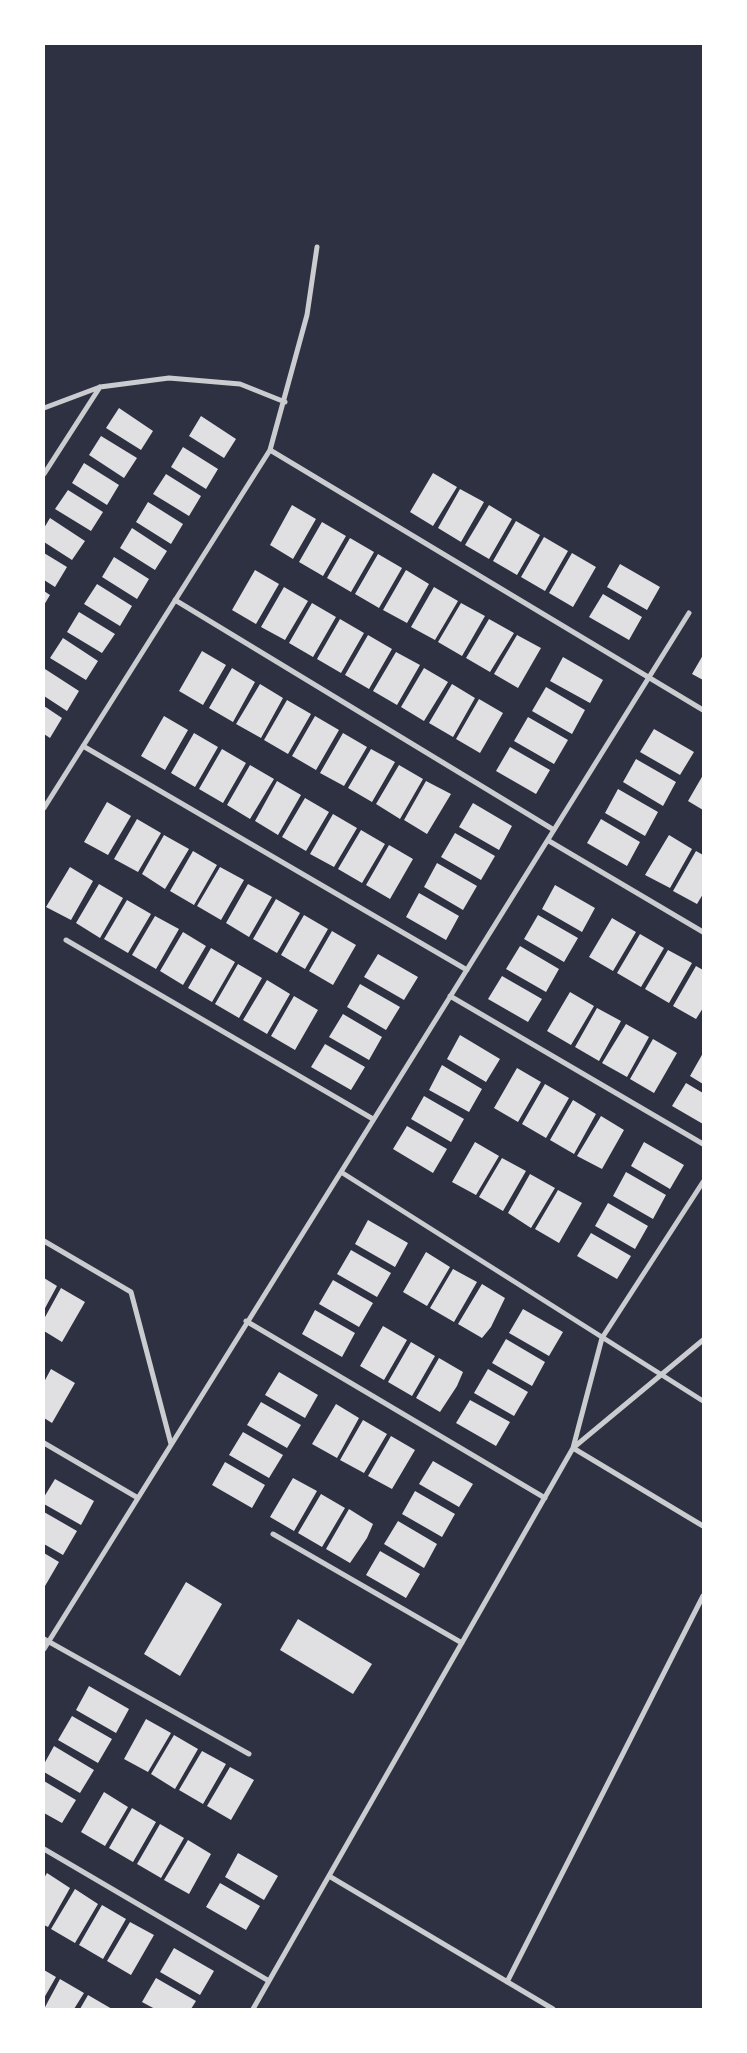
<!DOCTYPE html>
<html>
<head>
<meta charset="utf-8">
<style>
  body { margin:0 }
  #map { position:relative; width:747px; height:2053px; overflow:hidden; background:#2d3142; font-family:"Fira Sans Condensed",sans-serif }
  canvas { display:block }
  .frame { position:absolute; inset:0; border:45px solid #fff; pointer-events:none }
</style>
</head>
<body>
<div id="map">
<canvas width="747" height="2053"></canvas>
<div class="frame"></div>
</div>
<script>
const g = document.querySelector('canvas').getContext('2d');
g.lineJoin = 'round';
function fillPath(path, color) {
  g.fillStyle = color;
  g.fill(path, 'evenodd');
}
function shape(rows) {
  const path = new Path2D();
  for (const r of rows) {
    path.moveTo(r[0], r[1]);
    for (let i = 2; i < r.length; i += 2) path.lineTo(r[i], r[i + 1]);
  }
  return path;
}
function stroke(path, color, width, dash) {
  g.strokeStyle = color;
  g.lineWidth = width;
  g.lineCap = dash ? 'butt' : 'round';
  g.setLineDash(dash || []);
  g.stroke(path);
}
fillPath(shape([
  [119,408,153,431,141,450,106,428],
  [201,416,236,439,224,458,189,436],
  [101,436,137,458,124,478,89,455],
  [183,447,218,469,206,489,171,467],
  [84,463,119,485,107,505,72,483],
  [433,473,457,487,433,526,410,512],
  [166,474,201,496,189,516,153,494],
  [460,489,484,502,461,542,438,528],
  [68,490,103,512,91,531,55,509],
  [148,502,183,524,171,544,136,522],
  [292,505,316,519,293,559,270,545],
  [489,505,512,519,489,559,465,545],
  [50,518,85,541,72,560,44,542,44,528],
  [516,521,540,535,517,575,493,561],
  [322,522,346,536,323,576,299,562],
  [132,528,167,551,155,570,120,548],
  [544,537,568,551,545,591,521,577],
  [350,538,374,552,351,592,327,578],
  [44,553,67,567,55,587,44,580],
  [572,553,596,567,573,607,549,593],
  [378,554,402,568,379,608,355,594],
  [114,557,149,579,137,599,102,577],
  [620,564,660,587,647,610,607,587],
  [255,570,279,584,256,624,232,610],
  [406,570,429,584,407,623,383,610],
  [97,584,132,606,120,626,84,604],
  [284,587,308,601,285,640,261,627],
  [434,587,458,601,435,640,411,627],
  [44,591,50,595,44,605],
  [603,594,642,617,629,640,589,617],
  [312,603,336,617,313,657,289,643],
  [461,603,485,616,462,656,438,642],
  [79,612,115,634,102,653,67,632],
  [340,619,364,633,341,673,317,659],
  [489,619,514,633,490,672,466,658],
  [368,635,392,649,369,689,345,675],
  [517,635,541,648,518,688,494,674],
  [63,638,98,661,86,680,50,658],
  [202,651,226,665,203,705,179,691],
  [396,652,420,665,397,705,373,691],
  [703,655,703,680,692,674],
  [563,657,603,680,590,703,550,681],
  [232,668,255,682,233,722,209,708],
  [424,668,448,682,424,721,401,707],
  [45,669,79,691,67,711,44,696],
  [260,684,283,698,261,738,236,724],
  [452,684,475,698,453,737,429,723],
  [546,687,585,710,572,734,532,711],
  [479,699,503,713,480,753,456,739],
  [287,700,311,714,288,754,264,740],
  [44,706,62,718,50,738,44,734],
  [164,716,188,730,165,770,141,756],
  [315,716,339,730,316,770,292,756],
  [528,717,568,740,554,764,514,741],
  [654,729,694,752,680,775,640,752],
  [194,733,218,747,195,787,171,773],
  [343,733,367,747,344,786,320,773],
  [510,747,550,770,536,794,496,771],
  [222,749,246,763,223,803,199,789],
  [371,749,395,762,372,802,348,788],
  [636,759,676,782,663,806,623,782],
  [250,765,274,779,250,819,227,805],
  [399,765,423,779,400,819,376,804],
  [703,775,703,810,688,801],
  [277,781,301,795,278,835,255,821],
  [426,781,451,794,427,834,404,820],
  [618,789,658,812,645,836,605,813],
  [305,798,329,812,306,851,282,837],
  [107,802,131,816,108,855,84,842],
  [473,803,512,826,499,850,459,827],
  [333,814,357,828,334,867,310,854],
  [137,819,161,833,138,872,114,859],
  [601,819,640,842,627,866,587,843],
  [361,830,385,844,362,883,338,869],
  [455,833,495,856,481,880,441,857],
  [164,835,189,849,165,889,142,874],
  [669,835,692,849,670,888,645,875],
  [389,845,413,859,390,899,366,885],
  [193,851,217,865,194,905,170,891],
  [696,851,703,855,703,894,697,904,673,891],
  [437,863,477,886,463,910,424,887],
  [70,867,93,881,71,920,46,907],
  [220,867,244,880,221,920,197,906],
  [99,884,123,898,100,938,76,923],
  [248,884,272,897,249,937,226,923],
  [555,885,595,908,582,932,542,909],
  [419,893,459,916,446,940,406,917],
  [276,899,300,913,277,953,253,939],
  [127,900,151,914,128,953,104,939],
  [304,915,328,929,305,969,281,955],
  [538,915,578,938,564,962,524,939],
  [155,916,179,929,156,969,132,955],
  [612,918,636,932,613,971,589,957],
  [332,931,356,945,333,985,309,971],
  [183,932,206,946,183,985,160,971],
  [640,934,664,948,641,987,617,973],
  [520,946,559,969,546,992,506,969],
  [211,948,235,962,212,1002,188,988],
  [668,950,692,963,669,1003,645,989],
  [378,954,418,977,404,1000,364,977],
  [238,964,262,978,239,1018,215,1004],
  [696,966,703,970,703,1008,696,1019,673,1006],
  [502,976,542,999,528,1022,488,999],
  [267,980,290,994,267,1034,243,1020],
  [360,984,400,1007,386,1030,347,1007],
  [570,992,594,1006,571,1045,547,1031],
  [294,996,318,1010,295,1050,271,1036],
  [597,1008,621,1021,599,1061,575,1047],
  [343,1014,382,1037,369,1060,329,1037],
  [626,1024,649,1037,627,1077,602,1063],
  [460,1035,500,1059,486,1082,447,1059],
  [653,1039,677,1053,654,1093,630,1079],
  [325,1044,365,1067,351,1090,311,1067],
  [703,1053,703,1084,690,1076],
  [442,1065,482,1089,469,1112,429,1090],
  [517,1068,541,1082,518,1122,494,1108],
  [686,1083,703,1093,703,1124,672,1106],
  [545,1084,569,1098,546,1138,522,1124],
  [424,1096,464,1119,451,1142,411,1119],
  [573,1100,596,1114,574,1154,550,1140],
  [601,1116,624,1130,602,1169,577,1156],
  [407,1126,447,1149,433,1173,393,1149],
  [475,1142,499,1156,476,1195,452,1182],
  [644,1142,684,1165,670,1189,631,1166],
  [502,1158,526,1171,503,1211,479,1197],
  [626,1172,666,1195,653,1219,613,1196],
  [530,1174,555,1188,531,1228,508,1213],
  [558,1190,582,1203,559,1243,535,1229],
  [608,1203,648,1226,635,1249,595,1226],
  [368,1220,408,1243,395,1267,355,1244],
  [591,1233,631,1256,617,1279,577,1256],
  [351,1250,391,1273,377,1297,337,1274],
  [426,1252,450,1267,427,1306,403,1292],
  [453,1269,477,1282,454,1322,430,1308],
  [44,1278,57,1286,44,1310],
  [333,1280,373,1303,359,1327,319,1304],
  [482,1284,505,1298,491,1327,482,1338,458,1324],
  [61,1288,85,1302,62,1342,44,1331,44,1319],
  [523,1309,563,1332,549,1356,509,1333],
  [315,1310,355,1333,342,1357,302,1334],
  [383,1326,407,1340,384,1380,360,1366],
  [506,1339,545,1362,532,1386,492,1363],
  [411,1342,435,1356,412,1396,388,1382],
  [439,1358,463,1372,457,1386,440,1412,416,1398],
  [51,1369,75,1383,52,1423,44,1418,44,1382],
  [488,1369,528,1392,514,1416,474,1393],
  [279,1372,318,1395,305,1418,265,1395],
  [470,1400,510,1422,496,1446,456,1423],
  [261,1402,301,1425,287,1448,247,1425],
  [336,1404,359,1418,337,1458,312,1444],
  [363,1420,387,1434,364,1473,340,1460],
  [243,1432,283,1455,269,1478,229,1455],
  [391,1436,415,1450,392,1489,368,1476],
  [433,1461,473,1484,459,1507,419,1484],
  [225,1462,265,1485,252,1508,212,1485],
  [293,1478,317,1491,294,1531,270,1517],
  [55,1479,94,1501,81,1525,44,1504,44,1497],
  [415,1491,455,1514,442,1537,402,1514],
  [321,1494,345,1508,322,1547,298,1533],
  [349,1509,373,1524,367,1538,350,1563,326,1549],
  [44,1512,77,1531,63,1555,44,1544],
  [398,1521,437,1544,424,1568,384,1544],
  [380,1551,420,1574,406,1598,366,1575],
  [44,1553,59,1562,45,1586,44,1585],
  [186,1582,222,1604,180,1676,144,1654],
  [298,1619,372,1664,353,1694,280,1650],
  [89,1686,129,1709,116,1733,76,1710],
  [72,1716,112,1739,98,1763,58,1740],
  [146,1719,171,1733,148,1772,124,1759],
  [174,1735,198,1749,175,1789,151,1774],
  [54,1746,94,1770,80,1793,44,1772,44,1764],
  [202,1751,226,1764,203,1804,179,1790],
  [230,1767,254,1780,231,1820,207,1806],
  [44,1781,76,1800,62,1823,44,1813],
  [104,1792,128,1807,105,1846,81,1832],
  [132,1808,156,1822,133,1862,109,1848],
  [160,1824,184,1838,161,1878,137,1864],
  [188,1840,211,1854,189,1894,164,1880],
  [238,1853,278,1876,264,1900,225,1877],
  [47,1873,70,1888,48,1927,44,1925,44,1878],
  [220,1883,260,1906,246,1930,206,1907],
  [75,1889,98,1904,75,1943,51,1929],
  [102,1905,126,1919,103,1959,79,1945],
  [130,1922,154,1935,131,1975,107,1961],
  [174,1948,214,1971,200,1995,160,1972],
  [44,1970,56,1977,44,1998],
  [156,1978,196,2001,191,2009,155,2009,142,2002],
  [60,1979,84,1993,74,2009,44,2009],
  [88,1995,112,2009,80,2009]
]), '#e0e0e3');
stroke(shape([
  [44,408,100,387,169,378,240,384,285,402],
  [270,450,703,710],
  [44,474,100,387],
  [175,600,554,830],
  [83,746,467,970],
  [44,808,270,450,307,315,317,247],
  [549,841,703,932],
  [66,940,373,1119],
  [450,996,703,1144],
  [341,1172,703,1401],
  [44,1241,131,1292,171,1444],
  [246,1321,545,1498],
  [44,1443,138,1498],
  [573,1448,602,1338,703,1182],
  [573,1448,703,1526],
  [273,1534,462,1643],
  [44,1639,249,1754],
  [44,1649,689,613],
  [44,1849,269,1981],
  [329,1876,553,2009],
  [507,1982,703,1596],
  [253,2009,573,1448,703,1340]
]), '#caccd0', 5);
</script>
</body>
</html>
